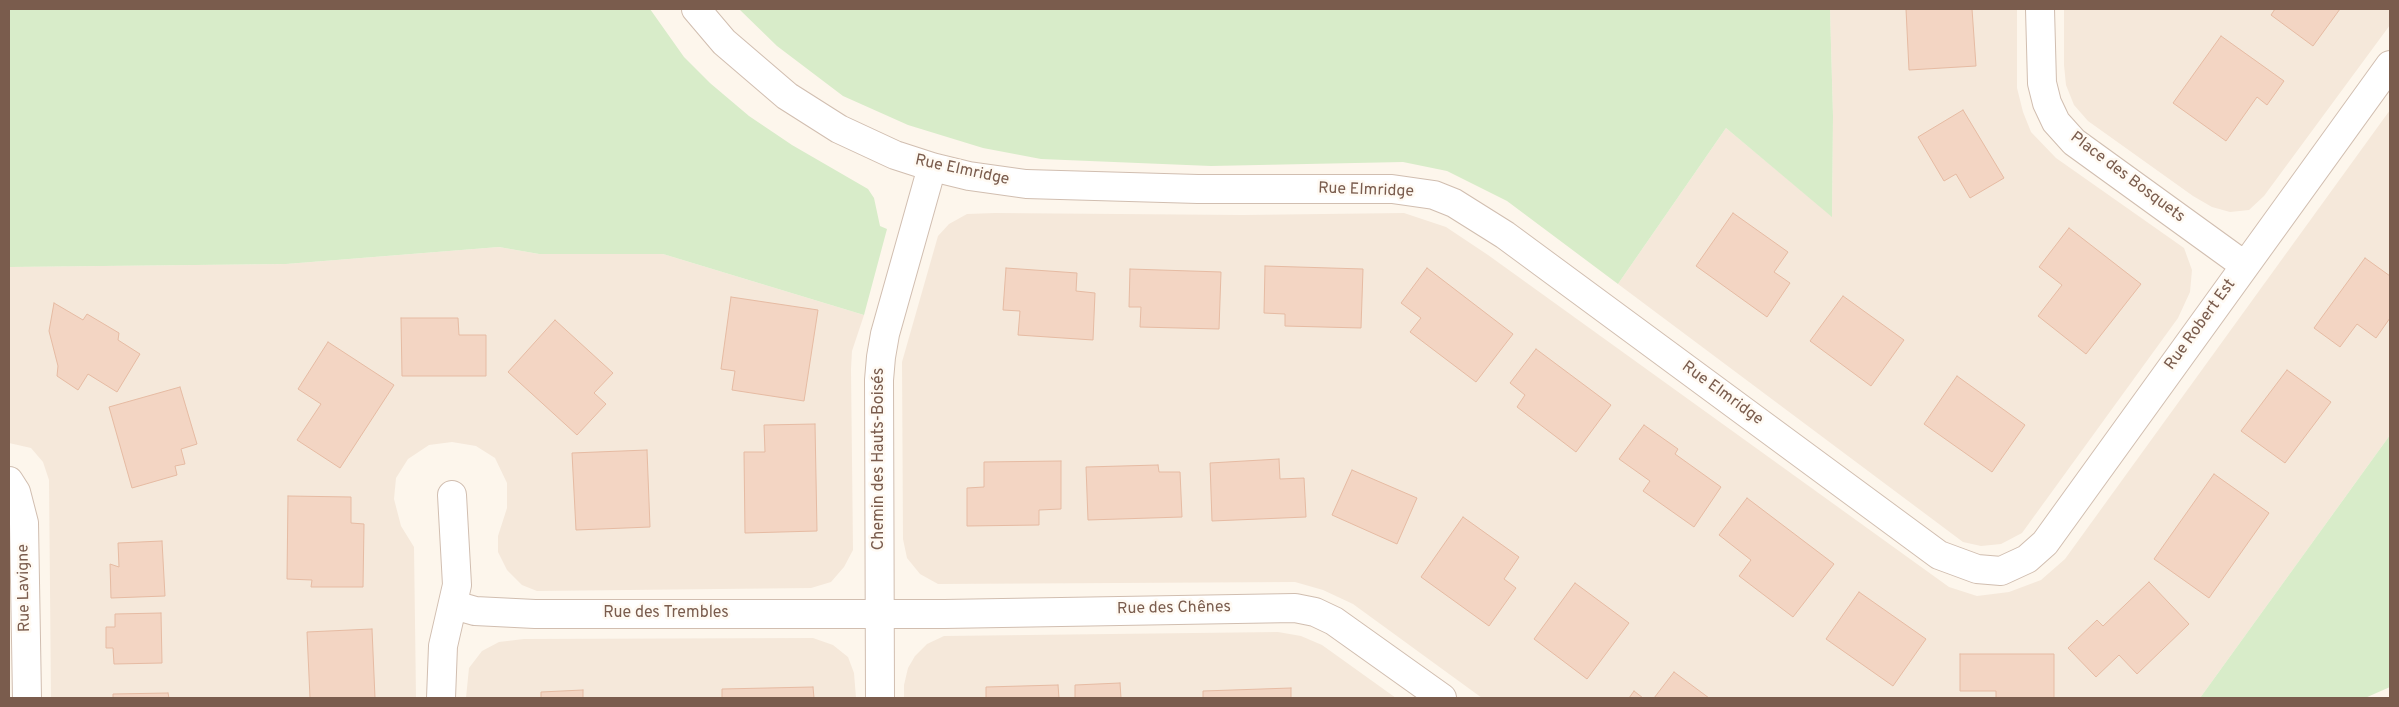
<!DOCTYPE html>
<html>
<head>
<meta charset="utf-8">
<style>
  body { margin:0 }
  #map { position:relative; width:2399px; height:707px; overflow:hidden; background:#fdf6ec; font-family:Overpass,sans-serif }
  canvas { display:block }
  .frame { position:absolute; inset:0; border:10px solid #7a5c4d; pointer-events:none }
</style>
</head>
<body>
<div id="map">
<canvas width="2399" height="707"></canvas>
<div class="frame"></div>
</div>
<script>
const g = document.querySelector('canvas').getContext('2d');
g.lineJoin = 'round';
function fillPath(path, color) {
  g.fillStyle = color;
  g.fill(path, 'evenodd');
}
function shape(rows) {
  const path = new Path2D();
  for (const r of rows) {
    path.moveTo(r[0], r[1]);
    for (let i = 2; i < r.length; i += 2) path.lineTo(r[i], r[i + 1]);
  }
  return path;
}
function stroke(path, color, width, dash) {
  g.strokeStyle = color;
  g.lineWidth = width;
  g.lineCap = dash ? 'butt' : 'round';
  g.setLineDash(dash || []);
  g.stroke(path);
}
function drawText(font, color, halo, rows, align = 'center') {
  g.font = font + ' Overpass,sans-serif';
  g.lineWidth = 5;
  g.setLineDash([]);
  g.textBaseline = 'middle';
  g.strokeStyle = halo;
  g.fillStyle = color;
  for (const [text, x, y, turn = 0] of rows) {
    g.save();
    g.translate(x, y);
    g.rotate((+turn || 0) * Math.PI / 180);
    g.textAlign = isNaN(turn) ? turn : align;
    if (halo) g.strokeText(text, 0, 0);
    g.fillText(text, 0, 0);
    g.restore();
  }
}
fillPath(shape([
  [1830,9,2017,9,2017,88,2023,112,2031,132,2056,158,2184,248,2192,270,2190,292,2178,318,2022,533,2001,544,1981,546,1963,542,1618,284,1726,128,1832,216,1833,116],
  [2064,9,2390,9,2390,25,2264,196,2249,210,2230,212,2212,207,2193,196,2088,121,2074,105,2066,85,2064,65],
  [2390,110,2390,435,2200,698,1482,698,1353,604,1323,590,1295,582,938,584,920,574,907,558,903,539,902,362,938,236,949,224,967,214,995,213,1243,215,1404,213,1446,227,1488,255,1949,587,1977,596,2009,592,2041,580,2065,559],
  [499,247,539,254,663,254,864,315,852,351,851,369,853,550,844,567,831,582,811,588,537,591,522,585,507,570,498,552,498,536,507,508,507,483,495,458,476,446,452,442,429,445,408,459,396,478,394,499,401,526,414,547,416,698,51,698,49,480,43,462,31,448,9,443,9,267,286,264],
  [1278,632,1301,636,1322,645,1396,698,904,698,904,685,908,668,915,656,927,644,944,636],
  [813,638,833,645,848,657,854,673,856,698,466,698,469,668,482,651,499,642,524,639]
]), '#f5e8da');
fillPath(shape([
  [9,9,650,9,684,57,710,83,749,116,792,145,868,189,874,198,880,226,887,229,864,315,663,254,539,254,499,247,286,264,10,267],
  [739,9,1830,9,1833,116,1832,217,1726,128,1618,284,1507,201,1447,171,1403,162,1211,166,1041,159,983,148,908,125,843,96,777,46],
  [2390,435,2390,687,2365,698,2200,698]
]), '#d8ecc9');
const building = shape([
  [1906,9,1972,9,1976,66,1909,70,1906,9],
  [2275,9,2340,9,2313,46,2271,15,2275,9],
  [2221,36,2284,81,2267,105,2257,97,2226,141,2173,103,2221,36],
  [1963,110,2004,178,1970,198,1956,174,1944,181,1918,137,1963,110],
  [1733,213,1788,252,1774,272,1790,283,1767,317,1696,266,1733,213],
  [2069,228,2141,284,2086,354,2038,316,2062,285,2039,267,2069,228],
  [2365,258,2390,276,2390,318,2376,338,2357,324,2340,347,2314,328,2365,258],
  [1265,266,1363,269,1361,328,1285,326,1285,314,1264,313,1265,266],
  [1006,268,1077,273,1076,291,1095,293,1093,340,1018,335,1020,311,1003,310,1006,268],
  [1427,268,1513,334,1476,382,1410,332,1421,318,1401,303,1427,268],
  [1130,269,1221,272,1219,329,1140,327,1141,307,1129,307,1130,269],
  [1843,296,1904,340,1871,386,1810,341,1843,296],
  [731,297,818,310,804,401,732,390,735,371,721,369,731,297],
  [54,303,83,320,87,314,119,333,118,340,140,354,117,392,88,374,78,390,57,376,58,366,49,331,54,303],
  [401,318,458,318,459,335,486,335,486,376,402,376,401,318],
  [555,320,613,373,594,393,606,404,577,435,508,372,555,320],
  [328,342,394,385,340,468,297,440,321,404,298,389,328,342],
  [1536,349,1611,405,1576,452,1517,407,1525,395,1510,383,1536,349],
  [2287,370,2331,402,2285,463,2241,431,2287,370],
  [1957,376,2025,425,1992,472,1924,424,1957,376],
  [180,387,197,444,181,449,185,464,175,466,177,475,132,488,109,407,180,387],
  [815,424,817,531,745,533,744,452,765,452,764,425,815,424],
  [1644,425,1678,449,1675,454,1721,487,1694,527,1643,491,1650,481,1619,459,1644,425],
  [647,450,650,527,576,530,572,453,647,450],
  [1279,459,1280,479,1304,478,1306,517,1212,521,1210,463,1279,459],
  [1061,461,1061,509,1039,510,1039,525,967,526,967,488,984,487,984,462,1061,461],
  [1158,465,1159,472,1180,472,1182,517,1088,520,1086,467,1158,465],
  [1352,470,1417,498,1397,544,1332,515,1352,470],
  [2214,474,2269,513,2209,598,2154,559,2214,474],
  [288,496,351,497,351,523,364,524,363,587,311,587,312,580,287,579,288,496],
  [1747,498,1834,564,1793,617,1739,576,1751,560,1719,535,1747,498],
  [1463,517,1519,557,1504,579,1516,588,1489,626,1421,577,1463,517],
  [162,541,165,596,111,598,110,564,119,567,118,543,162,541],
  [2149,582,2189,624,2137,674,2119,655,2096,677,2068,648,2097,620,2103,626,2149,582],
  [1575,583,1629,623,1587,679,1534,639,1575,583],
  [1859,592,1926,639,1893,686,1826,639,1859,592],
  [161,613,162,663,114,664,113,648,106,648,106,627,115,627,115,614,161,613],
  [372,629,375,698,310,698,307,632,372,629],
  [1960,654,2054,654,2054,698,1996,698,1996,691,1960,691,1960,654],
  [1674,672,1709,698,1654,698,1674,672],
  [1120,683,1121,698,1075,698,1075,685,1120,683],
  [1058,685,1059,698,986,698,986,687,1058,685],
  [813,687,814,698,722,698,722,689,813,687],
  [1291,688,1291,698,1203,698,1203,691,1291,688],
  [583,690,583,698,541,698,541,692,583,690],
  [1634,691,1643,698,1629,698,1634,691],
  [168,693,169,698,113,698,113,694,168,693]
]);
fillPath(building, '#f3d5c3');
stroke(building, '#e6bba3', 1);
const street = shape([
  [696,9,724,42,787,96,839,129,895,155,932,167,969,176,1026,184,1198,189,1392,189,1434,195,1454,203,1505,235,1939,555,1977,569,2001,571,2027,559,2045,543,2390,65],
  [2040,9,2042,83,2047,103,2056,122,2074,142,2244,265],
  [9,481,16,492,24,523,27,698],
  [454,605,475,611,535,614,944,614,1295,608,1315,612,1334,621,1442,698],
  [441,698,443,646,457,585,452,495],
  [880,698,879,380,881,357,885,334,932,167]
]);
stroke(street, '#d1beb0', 30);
stroke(street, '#fff', 28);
drawText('16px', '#7a5c4d', '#fffaf3', [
  ["Rue Elmridge",962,171,12],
  ["Place des Bosquets",2127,178,37],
  ["Rue Elmridge",1366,191,2],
  ["Rue Robert Est",2201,325,-54],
  ["Rue Elmridge",1722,394,36],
  ["Chemin des Hauts-Boisés",880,459,-90],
  ["Rue Lavigne",25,588,-91],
  ["Rue des Chênes",1174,609,-1],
  ["Rue des Trembles",666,614]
]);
</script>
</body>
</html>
